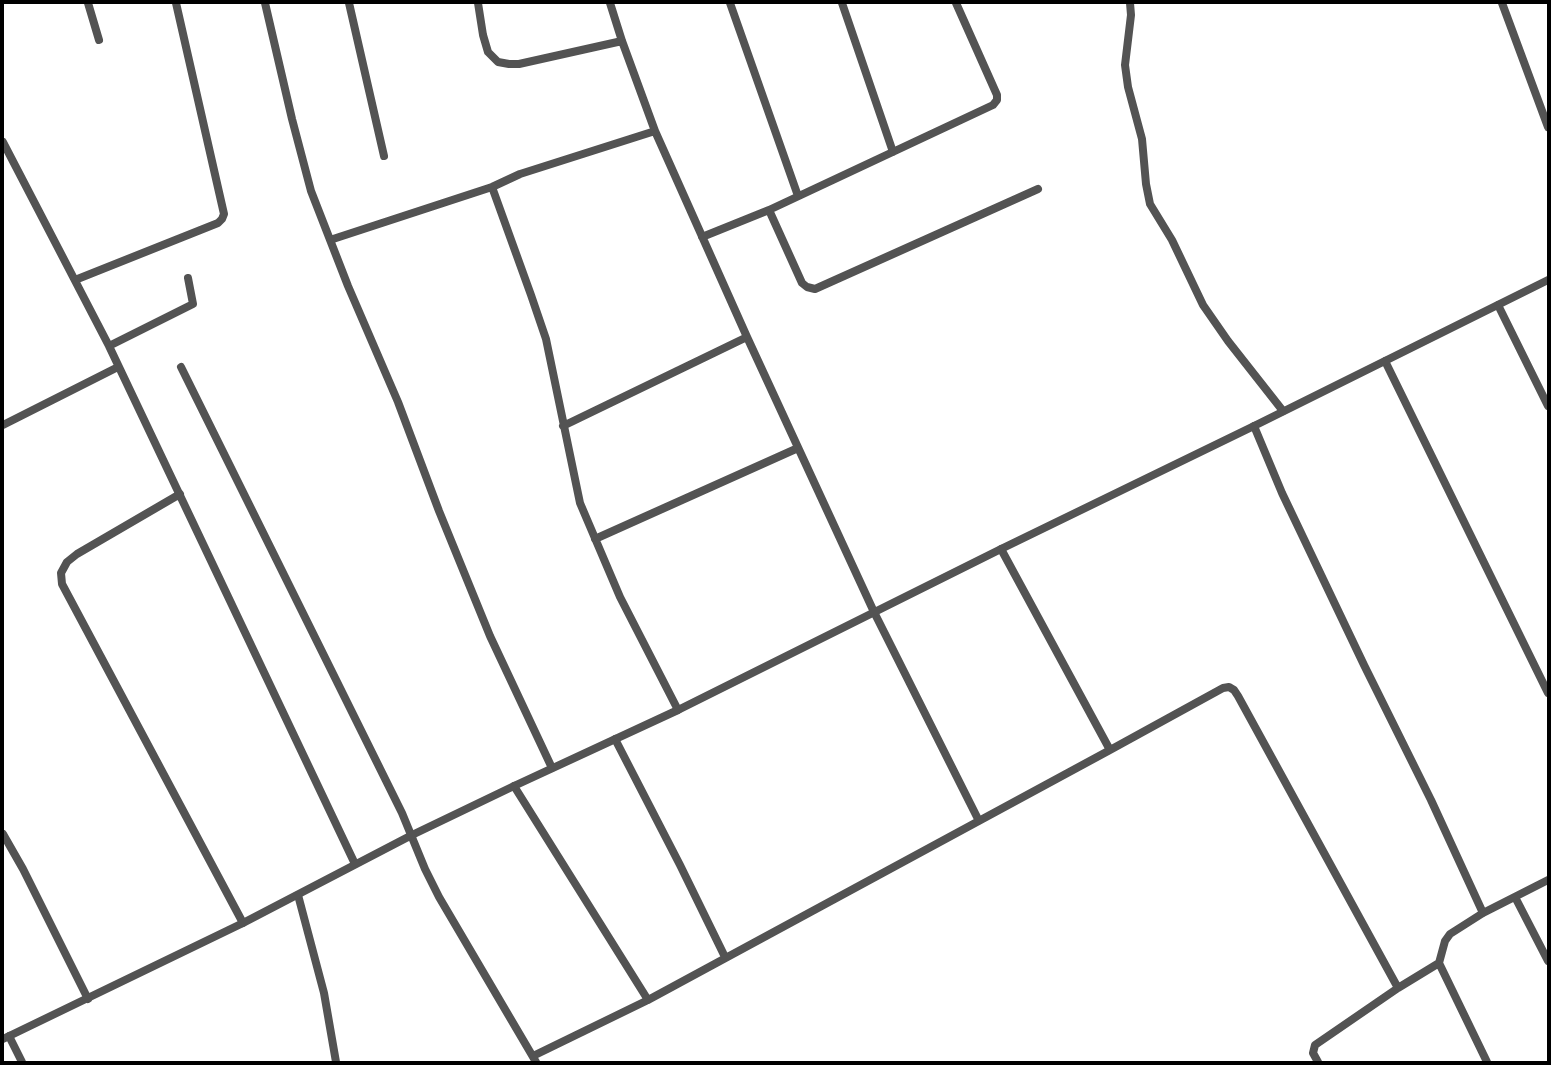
<!DOCTYPE html>
<html>
<head>
<meta charset="utf-8">
<style>
  body { margin:0 }
  #map { position:relative; width:1551px; height:1065px; overflow:hidden; background:#fff; font-family:Montserrat,sans-serif }
  canvas { display:block }
  .frame { position:absolute; inset:0; border:4px solid #000; pointer-events:none }
</style>
</head>
<body>
<div id="map">
<canvas width="1551" height="1065"></canvas>
<div class="frame"></div>
</div>
<script>
const g = document.querySelector('canvas').getContext('2d');
g.lineJoin = 'round';
function shape(rows) {
  const path = new Path2D();
  for (const r of rows) {
    path.moveTo(r[0], r[1]);
    for (let i = 2; i < r.length; i += 2) path.lineTo(r[i], r[i + 1]);
  }
  return path;
}
function stroke(path, color, width, dash) {
  g.strokeStyle = color;
  g.lineWidth = width;
  g.lineCap = dash ? 'butt' : 'round';
  g.setLineDash(dash || []);
  g.stroke(path);
}
stroke(shape([
  [1130,3,1131,15,1125,65,1128,87,1142,139,1146,184,1150,204,1172,240,1203,305,1228,341,1283,411],
  [3,834,23,869,88,999]
]), '#535353', 8);
stroke(shape([
  [88,3,99,40],
  [265,3,292,119,311,191,348,286,398,402,439,511,490,636,552,768],
  [349,3,384,156],
  [478,3,483,35,488,52,498,62,509,64,519,64,622,41],
  [610,3,622,41,655,131,747,337,874,612,979,821],
  [730,3,798,196],
  [842,3,893,152],
  [1502,3,1548,127],
  [3,142,109,346,355,864],
  [492,187,531,295,546,339,580,503,620,597,678,710],
  [769,210,802,283,807,287,815,289,1038,189],
  [702,237,769,210,993,105,997,100,997,95,956,3],
  [330,240,492,187,520,174,655,131],
  [75,280,218,223,222,219,224,214,176,3],
  [1498,305,1548,406],
  [109,346,193,304,188,278],
  [1385,361,1548,693],
  [181,367,402,813,425,869,439,897,536,1062],
  [3,425,118,367],
  [563,426,747,337],
  [1254,426,1282,493,1364,665,1431,800,1483,913],
  [180,494,77,554,67,562,61,573,62,584,243,923],
  [595,539,798,448],
  [1001,549,1110,750],
  [615,739,680,865,725,957],
  [514,786,648,1000],
  [298,895,324,993,336,1062],
  [1515,897,1548,961],
  [1439,963,1487,1062],
  [9,1036,22,1062],
  [533,1056,648,1000,1110,750,1223,688,1229,687,1234,690,1238,696,1398,988],
  [1318,1062,1313,1053,1315,1045,1398,988,1439,963,1445,941,1450,934,1483,913,1548,880]
]), '#535353', 8);
stroke(shape([
  [3,1039,243,923,412,835,514,786,678,710,1001,549,1254,426,1548,280]
]), '#535353', 8);
</script>
</body>
</html>
